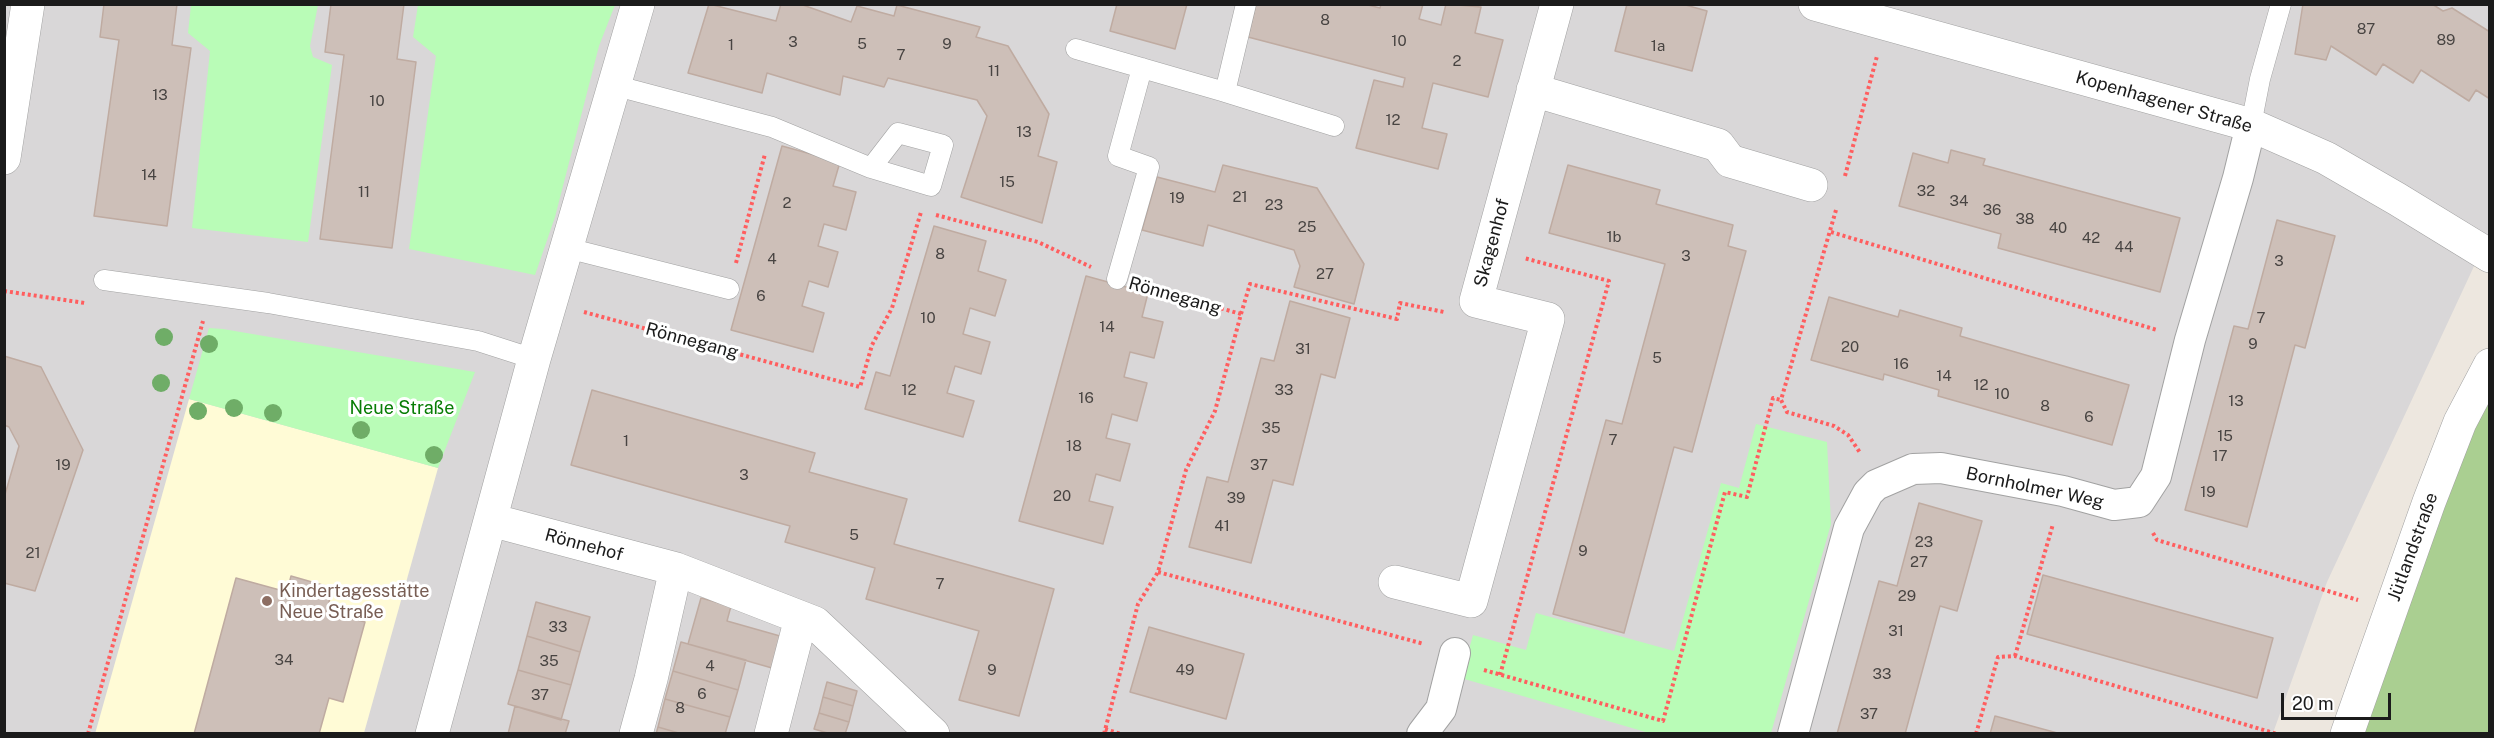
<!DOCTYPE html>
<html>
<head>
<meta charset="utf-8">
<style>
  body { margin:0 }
  #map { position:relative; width:2494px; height:738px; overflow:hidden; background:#ede7df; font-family:"Public Sans",sans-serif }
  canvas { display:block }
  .frame { position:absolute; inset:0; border:6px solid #1b1b1b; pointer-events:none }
  .scale { position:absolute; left:2281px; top:693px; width:110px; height:27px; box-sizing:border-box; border:3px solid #1b1b1b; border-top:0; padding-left:8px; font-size:18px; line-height:21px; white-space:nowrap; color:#1b1b1b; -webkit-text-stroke:4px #fff; paint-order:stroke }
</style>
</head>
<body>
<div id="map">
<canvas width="2494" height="738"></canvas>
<div class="frame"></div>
<div class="scale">20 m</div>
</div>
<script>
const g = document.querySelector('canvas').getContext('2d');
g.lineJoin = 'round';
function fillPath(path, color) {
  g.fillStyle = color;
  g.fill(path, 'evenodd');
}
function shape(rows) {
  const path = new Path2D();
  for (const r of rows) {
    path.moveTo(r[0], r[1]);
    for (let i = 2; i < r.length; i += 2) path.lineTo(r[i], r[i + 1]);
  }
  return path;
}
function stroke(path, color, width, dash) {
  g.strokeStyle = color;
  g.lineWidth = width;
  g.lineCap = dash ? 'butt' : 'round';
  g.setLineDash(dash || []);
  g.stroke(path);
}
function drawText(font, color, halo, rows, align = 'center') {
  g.font = font + ' "Public Sans",sans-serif';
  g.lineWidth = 6;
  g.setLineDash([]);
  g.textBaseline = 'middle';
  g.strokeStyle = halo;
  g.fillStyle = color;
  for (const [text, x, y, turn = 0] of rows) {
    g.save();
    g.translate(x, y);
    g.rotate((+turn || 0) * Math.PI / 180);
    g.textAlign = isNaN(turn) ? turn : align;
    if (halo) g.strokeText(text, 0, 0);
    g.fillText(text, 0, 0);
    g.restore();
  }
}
fillPath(shape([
  [4,5,2489,5,2489,234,2327,582,2273,733,5,733]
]), '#d9d7d8');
fillPath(shape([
  [189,399,438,468,364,733,95,734]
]), '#fffbd6');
fillPath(shape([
  [2489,367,2489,733,2347,734]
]), '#aacf91');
fillPath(shape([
  [191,5,318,5,310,46,313,57,332,65,308,242,192,228,210,51,188,33],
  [418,5,615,5,599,46,555,217,535,275,409,249,436,56,413,37],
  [209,328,223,329,475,372,438,468,189,399],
  [1756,424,1827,442,1831,524,1771,733,1649,733,1461,678,1473,635,1526,650,1536,613,1674,651,1721,483,1739,488]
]), '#b9fcb7');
const building = shape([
  [104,4,177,4,172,45,191,48,167,226,94,216,119,40,100,37,104,4],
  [331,4,404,4,397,59,416,62,392,248,320,239,344,55,325,52,331,4],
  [709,4,776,21,781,4,800,4,851,22,857,6,894,16,897,5,980,27,976,37,1008,46,1049,114,1038,156,1057,162,1042,223,961,197,987,116,977,100,888,78,884,87,843,76,840,95,767,73,762,93,688,73,709,4],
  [1117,4,1187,4,1175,49,1110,31,1117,4],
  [1256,4,1364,4,1380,8,1381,4,1423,4,1419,19,1441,25,1446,4,1481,7,1475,33,1503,40,1488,97,1433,83,1422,128,1447,134,1438,169,1356,148,1374,80,1403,87,1405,78,1248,37,1256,4],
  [1627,4,1682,4,1707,11,1692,71,1615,51,1627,4],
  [2303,4,2432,4,2443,11,2452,8,2490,32,2490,99,2476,90,2469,101,2421,70,2413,83,2383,64,2376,75,2331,46,2326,60,2295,54,2303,4],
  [782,146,840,162,833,186,856,192,846,230,824,224,818,246,838,252,828,287,809,281,802,306,824,313,813,352,731,330,782,146],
  [1951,150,1985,159,1983,165,2180,218,2160,292,1998,248,2001,234,1899,206,1913,153,1948,163,1951,150],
  [1223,165,1317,188,1364,264,1354,304,1294,287,1300,266,1294,250,1208,225,1203,246,1142,230,1157,177,1215,192,1223,165],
  [1568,165,1660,190,1656,204,1733,225,1728,246,1746,251,1692,452,1674,447,1624,633,1553,614,1606,420,1622,424,1665,264,1549,233,1568,165],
  [2277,220,2335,236,2305,348,2295,345,2247,527,2185,510,2234,326,2248,329,2277,220],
  [934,226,986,241,978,271,1006,280,995,316,970,308,963,334,990,342,981,374,955,366,947,393,974,401,963,437,865,409,876,372,890,376,934,226],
  [1086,276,1148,293,1142,317,1163,322,1154,358,1130,352,1124,377,1147,383,1137,421,1112,414,1106,438,1130,444,1120,481,1096,474,1089,501,1113,507,1103,544,1019,521,1086,276],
  [1829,297,1898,317,1900,310,1962,328,1960,336,2129,385,2112,445,1938,396,1939,390,1884,374,1883,380,1811,360,1829,297],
  [1290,301,1350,318,1335,378,1321,374,1293,485,1273,480,1251,563,1189,547,1207,477,1228,482,1261,358,1274,361,1290,301],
  [4,356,41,367,83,450,35,591,4,583,4,498,19,446,9,427,4,425,4,356],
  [592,390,815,453,809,472,907,499,894,544,1054,589,1019,716,959,700,979,631,866,599,875,568,785,542,790,526,571,465,592,390],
  [1919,503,1982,521,1957,611,1940,606,1905,734,1837,734,1879,581,1897,586,1919,503],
  [2043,575,2273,638,2257,698,2027,634,2043,575],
  [291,576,333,588,326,612,365,622,343,702,329,698,319,734,194,734,236,578,287,592,291,576],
  [701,598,731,606,727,621,787,638,779,670,688,644,701,598],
  [536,602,590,617,580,652,527,636,536,602],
  [1149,627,1244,654,1226,719,1130,692,1149,627],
  [527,636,580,652,571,685,518,670,527,636],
  [681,642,746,660,738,690,673,671,681,642],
  [518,670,571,685,561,720,508,704,518,670],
  [673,671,738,690,730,717,665,699,673,671],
  [827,682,857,691,853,706,823,697,827,682],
  [823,697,853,706,849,722,819,713,823,697],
  [665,699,730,717,725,734,682,734,658,727,665,699],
  [515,706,569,721,565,734,508,734,515,706],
  [819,713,849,722,845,734,831,734,814,729,819,713],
  [1995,716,2061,734,1990,734,1995,716],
  [658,727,682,734,656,734,658,727]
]);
fillPath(building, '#cdbfb8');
stroke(building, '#bfaba1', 1.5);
const service = shape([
  [1076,49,1225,92,1246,4],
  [613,85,772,127,871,168,931,186,943,145,898,133,871,168],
  [1225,92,1334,126],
  [2251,125,2260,79,2281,4],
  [567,248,729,289],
  [1117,279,1149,167,1118,156,1142,68],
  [104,280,268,303,478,341,534,359]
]);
const pedestrian = shape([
  [1422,734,1441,709,1455,653],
  [1793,734,1849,528,1868,493,1876,485,1913,469,1941,468,2063,491,2114,505,2139,502,2156,476,2190,340,2238,178,2251,125]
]);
const minor = shape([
  [1815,4,2251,125,2326,158,2397,199,2490,256],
  [1533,90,1718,145,1730,161,1811,185],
  [4,158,28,4],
  [491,520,676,569,815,623,933,734],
  [1395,582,1471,601,1548,319,1476,301,1557,4],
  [432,734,534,359,638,4],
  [636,734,651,679,676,569],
  [771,734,801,618],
  [2347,734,2429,502,2460,422,2490,365]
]);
stroke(service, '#a2a2a2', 21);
stroke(pedestrian, '#a2a2a2', 32);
stroke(minor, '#a2a2a2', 34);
stroke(shape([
  [1845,176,1877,56],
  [1836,210,1781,400,1787,412,1834,426,1848,435,1861,454],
  [936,215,1038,242,1091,267],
  [1831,232,2157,330],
  [736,263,765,154],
  [4,291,85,303],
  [584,312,860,387,872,345,892,308,921,212],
  [1241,314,1250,284,1397,319,1400,303,1444,312],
  [2153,533,2157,540,2358,600],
  [1158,572,1424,644],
  [2015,656,2053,524],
  [1484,670,1663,721,1725,492,1747,497,1773,398,1781,400],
  [1500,675,1609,281,1524,258],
  [1105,729,1121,734],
  [88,734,203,321],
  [1104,734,1138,604,1158,572,1186,470,1215,411,1241,314,1142,286],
  [1976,734,1998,657,2015,656,2277,734]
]), '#ff5e5f', 4, [3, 3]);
stroke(service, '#fff', 20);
stroke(pedestrian, '#fff', 30);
stroke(minor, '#fff', 33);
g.fillStyle = '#6fad67';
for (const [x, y] of [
  [164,337],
  [209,344],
  [161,383],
  [234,408],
  [198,411],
  [273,413],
  [361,430],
  [434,455]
]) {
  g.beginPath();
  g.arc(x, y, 9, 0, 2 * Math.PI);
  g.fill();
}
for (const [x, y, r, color] of [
  [267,601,6,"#8d6e63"]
]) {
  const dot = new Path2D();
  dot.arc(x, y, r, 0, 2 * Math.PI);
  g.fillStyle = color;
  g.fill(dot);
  stroke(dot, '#fff', 2);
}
drawText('15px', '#484442', null, [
  ["8",1325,20],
  ["87",2366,29],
  ["89",2446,40],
  ["10",1399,41],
  ["3",793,42],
  ["5",862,44],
  ["9",947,44],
  ["1",731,45],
  ["1a",1658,46],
  ["7",901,55],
  ["2",1457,61],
  ["11",994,71],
  ["13",160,95],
  ["10",377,101],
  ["12",1393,120],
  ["13",1024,132],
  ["14",149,175],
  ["15",1007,182],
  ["32",1926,191],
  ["11",364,192],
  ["21",1240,197],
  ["19",1177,198],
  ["34",1959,201],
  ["2",787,203],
  ["23",1274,205],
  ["36",1992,210],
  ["38",2025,219],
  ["25",1307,227],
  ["40",2058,228],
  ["1b",1614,237],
  ["42",2091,238],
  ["44",2124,247],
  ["8",940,254],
  ["3",1686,256],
  ["4",772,259],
  ["3",2279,261],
  ["27",1325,274],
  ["6",761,296],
  ["10",928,318],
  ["7",2261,318],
  ["14",1107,327],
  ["9",2253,344],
  ["20",1850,347],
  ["31",1303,349],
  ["5",1657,358],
  ["16",1901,364],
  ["14",1944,376],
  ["12",1981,385],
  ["12",909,390],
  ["33",1284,390],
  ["10",2002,394],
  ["16",1086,398],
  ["13",2236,401],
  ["8",2045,406],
  ["6",2089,417],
  ["35",1271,428],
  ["15",2225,436],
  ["7",1613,440],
  ["1",626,441],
  ["18",1074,446],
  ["17",2220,456],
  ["19",63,465],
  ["37",1259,465],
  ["3",744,475],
  ["19",2208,492],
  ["20",1062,496],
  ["39",1236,498],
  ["41",1222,526],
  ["5",854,535],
  ["23",1924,542],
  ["9",1583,551],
  ["21",33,553],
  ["27",1919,562],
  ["7",940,584],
  ["29",1907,596],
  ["33",558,627],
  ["31",1896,631],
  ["34",284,660],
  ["35",549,661],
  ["4",710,666],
  ["9",992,670],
  ["49",1185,670],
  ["33",1882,674],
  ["6",702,694],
  ["37",540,695],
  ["8",680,708],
  ["37",1869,714]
]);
drawText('18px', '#1b1b1b', '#fff', [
  ["Kopenhagener Straße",2164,102,16],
  ["Skagenhof",1492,243,-75],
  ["Rönnegang",1175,296,16],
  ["Rönnegang",692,341,15],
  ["Bornholmer Weg",2035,488,12],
  ["Rönnehof",584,545,15],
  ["Jütlandstraße",2413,547,-70]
]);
drawText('18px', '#087d05', '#fff', [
  ["Neue Straße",402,408]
]);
drawText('18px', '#785e54', '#fff', [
  ["Kindertagesstätte",279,591],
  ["Neue Straße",279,612]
], 'left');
</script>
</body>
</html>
